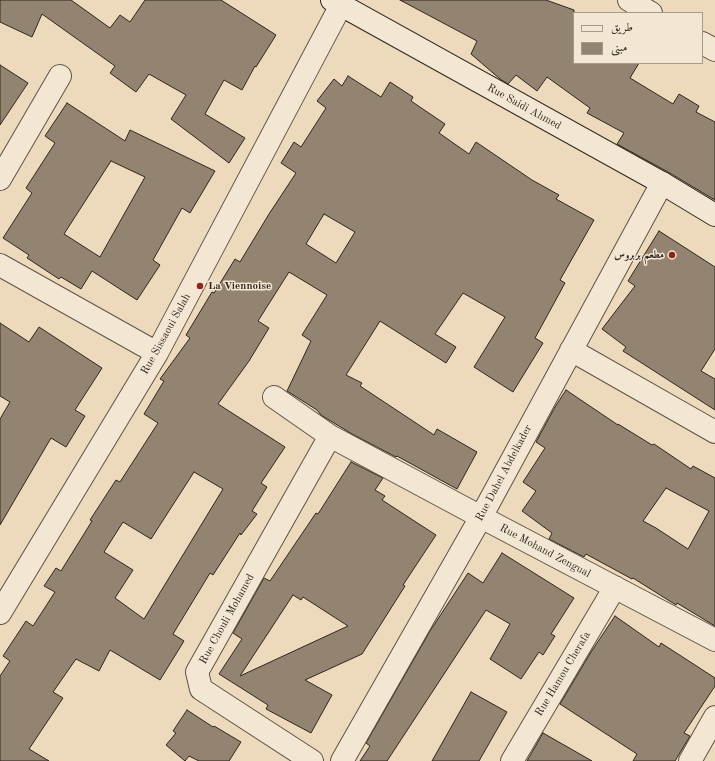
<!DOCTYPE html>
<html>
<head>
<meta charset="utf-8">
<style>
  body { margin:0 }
  #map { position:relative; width:715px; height:761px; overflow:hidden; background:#edd9bc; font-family:"Old Standard TT",Amiri,serif }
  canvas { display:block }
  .legend { position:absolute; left:573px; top:12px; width:130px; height:52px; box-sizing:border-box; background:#f3e6d3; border:1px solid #a59a8b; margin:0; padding:5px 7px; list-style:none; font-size:12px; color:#2f271e }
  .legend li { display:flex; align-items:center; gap:8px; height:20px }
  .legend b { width:20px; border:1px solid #a59a8b }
</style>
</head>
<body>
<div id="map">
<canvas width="715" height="761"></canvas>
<ul class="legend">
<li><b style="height:5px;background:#f3e6d3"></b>طريق</li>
<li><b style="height:11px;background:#928470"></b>مبنى</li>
</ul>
</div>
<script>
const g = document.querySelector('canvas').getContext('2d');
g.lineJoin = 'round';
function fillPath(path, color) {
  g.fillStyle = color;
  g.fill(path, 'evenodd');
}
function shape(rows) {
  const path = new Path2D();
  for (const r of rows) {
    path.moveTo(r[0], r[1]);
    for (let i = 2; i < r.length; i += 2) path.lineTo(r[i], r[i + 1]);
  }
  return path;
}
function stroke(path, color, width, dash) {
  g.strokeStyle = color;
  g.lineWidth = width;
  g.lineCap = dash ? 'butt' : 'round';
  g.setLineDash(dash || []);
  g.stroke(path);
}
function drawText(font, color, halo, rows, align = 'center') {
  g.font = font + ' "Old Standard TT",Amiri,serif';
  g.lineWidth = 3;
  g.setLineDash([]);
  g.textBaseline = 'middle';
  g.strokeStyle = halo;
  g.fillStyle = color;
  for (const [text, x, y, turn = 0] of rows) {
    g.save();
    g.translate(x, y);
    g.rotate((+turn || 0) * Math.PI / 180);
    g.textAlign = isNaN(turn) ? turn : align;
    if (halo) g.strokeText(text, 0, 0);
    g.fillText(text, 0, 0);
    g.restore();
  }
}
const building = shape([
  [0,0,71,0,110,28,120,15,130,22,145,0,221,0,276,35,256,67,255,66,242,90,224,80,205,114,245,138,229,163,171,119,186,95,149,74,136,92,110,73,115,66,42,14,32,37,0,22,0,0],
  [400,0,546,0,574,10,574,63,639,63,630,78,673,104,679,94,699,106,696,112,715,122,715,200,668,172,617,144,624,133,587,113,590,108,547,77,537,91,516,75,508,84,500,79,471,54,477,41,400,0],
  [0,65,28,83,0,125,0,65],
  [348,76,381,97,390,82,413,97,411,101,445,124,439,133,469,154,476,142,532,180,559,195,556,199,594,220,560,280,565,283,535,338,543,343,513,392,474,367,505,317,463,293,435,334,456,347,446,363,380,321,346,375,362,383,360,386,434,435,437,429,477,452,457,489,397,456,396,457,352,434,321,415,317,410,287,391,311,341,302,335,327,295,289,272,258,321,269,328,249,361,218,404,285,447,261,483,267,487,252,511,257,514,241,535,240,533,213,575,210,573,173,634,184,641,160,680,110,650,99,671,76,659,53,692,63,698,29,749,49,761,0,761,0,676,10,661,3,656,26,621,33,626,55,592,44,586,56,568,61,571,92,521,90,520,116,480,120,482,158,423,144,414,164,381,160,379,190,338,186,335,212,292,214,293,235,259,240,262,269,214,296,173,281,163,294,142,301,147,326,108,317,101,334,79,342,86,348,76],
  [324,214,355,232,336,263,306,244,324,214],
  [194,472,223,489,144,619,115,598,133,570,104,552,123,522,151,539,194,472],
  [67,103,125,141,130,130,215,171,190,213,182,208,153,260,160,265,137,300,92,271,81,289,61,277,59,279,27,258,29,255,3,238,32,193,26,188,55,143,45,136,67,103],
  [111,161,145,177,100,257,64,234,111,161],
  [659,231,715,267,715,349,701,371,715,379,715,410,623,351,626,347,602,329,635,286,628,281,659,231],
  [0,323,29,342,39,327,102,368,75,410,85,416,66,447,51,438,0,525,0,419,10,402,0,396,0,323],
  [566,390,618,425,618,424,652,445,654,444,691,469,693,466,715,478,715,626,677,603,676,605,633,578,632,579,586,554,584,557,549,539,552,533,522,511,536,491,523,482,545,448,536,442,555,407,566,390],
  [666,488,709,511,688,549,656,528,643,521,666,488],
  [351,462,383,478,375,490,385,496,382,500,436,535,403,585,405,586,362,654,305,680,332,695,311,733,266,709,268,705,219,674,242,639,233,633,264,578,270,581,316,513,318,514,351,462],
  [293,595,301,600,303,597,348,626,240,676,293,595],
  [502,553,574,598,551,634,555,636,543,655,539,652,521,679,490,659,510,624,486,610,387,761,360,761,370,746,366,743,430,631,468,573,483,583,502,553],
  [615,616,659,647,661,643,715,678,715,686,684,733,690,736,675,761,633,761,637,754,560,704,591,652,615,616],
  [471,692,507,712,479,761,432,761,471,692],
  [187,710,213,727,214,726,241,742,229,761,199,761,189,756,185,761,166,745,176,733,173,731,187,710],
  [543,733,592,761,527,761,543,733]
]);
fillPath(building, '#928470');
stroke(building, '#2f271e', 1);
const street = shape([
  [629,0,651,13],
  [702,43,715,50],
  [0,179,60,76],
  [0,265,157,353],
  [571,350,715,432],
  [274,397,330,436,481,517,715,640],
  [0,613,157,353,341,5],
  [312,761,201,689,197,672,330,436],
  [342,761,481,517,662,183],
  [512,761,615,587],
  [690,761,715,717]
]);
const secondary = shape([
  [332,0,662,183,715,215]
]);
stroke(street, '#5e5446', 24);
stroke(secondary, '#2f271e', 24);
stroke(street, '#f3e6d3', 22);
stroke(secondary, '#f3e6d3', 22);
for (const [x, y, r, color] of [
  [672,255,4,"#8f2418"],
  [200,286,4,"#8f2418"]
]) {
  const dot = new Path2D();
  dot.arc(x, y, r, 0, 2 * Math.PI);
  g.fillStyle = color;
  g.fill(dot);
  stroke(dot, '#f3e6d3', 1.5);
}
drawText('11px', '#2f271e', '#f3e6d3', [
  ["Rue Saidi Ahmed",524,107,29],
  ["Rue Sissaoui Salah",166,334,-61],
  ["Rue Dahel Abdelkader",504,473,-62],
  ["Rue Mohand Zengual",545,551,28],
  ["Rue Chouli Mohamed",227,619,-61],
  ["Rue Hamou Cherafa",563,674,-59]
]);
drawText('bold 11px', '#2f271e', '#f3e6d3', [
  ["مطعم بربروس",664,255],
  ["La Viennoise",208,286,"left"]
], 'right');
</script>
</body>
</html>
